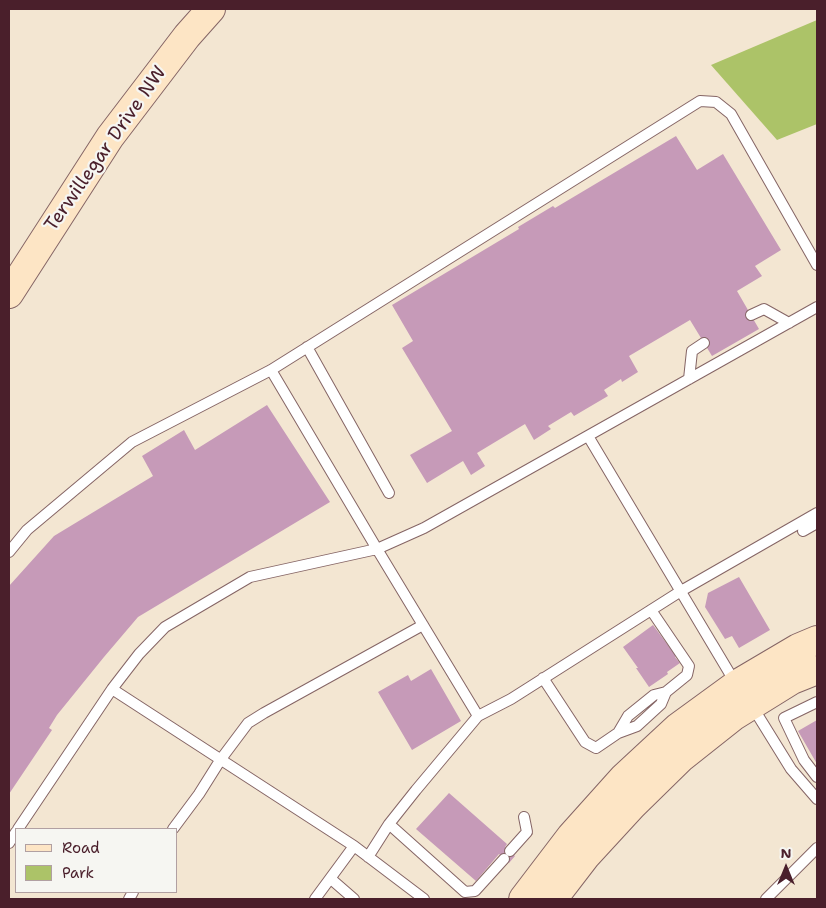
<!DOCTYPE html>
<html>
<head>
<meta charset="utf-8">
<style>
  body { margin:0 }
  #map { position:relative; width:826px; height:908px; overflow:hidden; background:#f3e6d2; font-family:"Shantell Sans",sans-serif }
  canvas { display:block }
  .frame { position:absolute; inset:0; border:10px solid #4a1f2b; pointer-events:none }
  .legend { position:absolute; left:15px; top:828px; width:162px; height:65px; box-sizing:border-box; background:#f6f6f2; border:1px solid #b1a0a2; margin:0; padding:6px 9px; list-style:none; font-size:15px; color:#4a1f2b }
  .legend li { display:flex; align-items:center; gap:10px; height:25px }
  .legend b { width:25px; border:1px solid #b1a0a2 }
  .north { position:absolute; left:761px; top:843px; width:50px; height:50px; -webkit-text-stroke:4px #f6f6f2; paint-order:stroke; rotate:0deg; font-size:14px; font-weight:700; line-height:20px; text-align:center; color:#4a1f2b }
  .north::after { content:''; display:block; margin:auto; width:18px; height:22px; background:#4a1f2b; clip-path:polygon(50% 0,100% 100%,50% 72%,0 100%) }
</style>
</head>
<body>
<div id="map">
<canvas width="826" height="908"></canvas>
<div class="frame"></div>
<ul class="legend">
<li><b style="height:6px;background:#fde5c5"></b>Road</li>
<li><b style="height:14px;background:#acc368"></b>Park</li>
</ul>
<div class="north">N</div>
</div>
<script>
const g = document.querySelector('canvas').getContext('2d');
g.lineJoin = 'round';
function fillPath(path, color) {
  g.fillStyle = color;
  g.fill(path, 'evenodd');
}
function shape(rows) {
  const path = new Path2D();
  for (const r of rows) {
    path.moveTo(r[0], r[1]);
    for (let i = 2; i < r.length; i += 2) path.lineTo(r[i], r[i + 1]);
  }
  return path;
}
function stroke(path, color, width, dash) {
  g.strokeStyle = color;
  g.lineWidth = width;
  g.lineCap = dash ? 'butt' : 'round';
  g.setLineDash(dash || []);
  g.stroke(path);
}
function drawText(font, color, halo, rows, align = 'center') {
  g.font = font + ' "Shantell Sans",sans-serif';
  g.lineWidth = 4.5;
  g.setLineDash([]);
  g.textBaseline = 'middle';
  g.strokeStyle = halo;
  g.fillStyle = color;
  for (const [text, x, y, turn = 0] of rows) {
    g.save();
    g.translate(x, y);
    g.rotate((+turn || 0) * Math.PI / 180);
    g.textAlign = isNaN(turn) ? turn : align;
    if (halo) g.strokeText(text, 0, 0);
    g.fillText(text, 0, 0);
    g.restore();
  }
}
fillPath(shape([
  [817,20,817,124,777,140,711,65]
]), '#acc368');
fillPath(shape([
  [676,136,697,170,723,154,781,250,755,266,762,276,737,291,759,329,712,356,690,320,629,356,638,372,622,382,621,379,604,390,608,396,574,416,571,412,548,426,551,429,534,440,525,424,477,453,485,466,471,475,463,461,427,483,410,455,452,431,402,348,413,341,392,305,519,229,518,227,553,206,555,208],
  [267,405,330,502,138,617,104,657,57,715,49,728,52,730,9,794,9,586,54,536,153,476,142,456,184,430,195,450],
  [739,577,770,630,739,648,732,636,725,639,705,607,708,593],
  [653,625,676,656,675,657,680,663,667,672,668,674,649,687,636,668,638,668,623,647],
  [431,669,461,721,412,750,378,692,408,675,411,681],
  [817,720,817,764,798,731],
  [449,793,507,844,505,847,515,856,509,863,499,854,476,881,416,829]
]), '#c69ab8');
const lane = shape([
  [751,315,764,309,789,323],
  [307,347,389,493],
  [271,370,377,549,478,716],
  [689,379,692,351,704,343],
  [588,436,736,684],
  [803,531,817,523],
  [9,552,27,530,132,442,271,370,700,101,716,102,731,114,817,265],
  [543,678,585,742,596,748,618,733,637,726,661,704,666,692,687,675,689,666,651,610],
  [112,689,354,846,424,899],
  [817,702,784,718,804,760,817,777],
  [752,706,791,769,817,799],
  [618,733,628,716,654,695,666,692],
  [389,824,465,892,475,891,504,859],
  [18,829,112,689,139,654,165,627,250,577,377,549,424,528,817,307],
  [173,829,199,794,221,759,248,723,264,713,423,625],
  [9,843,16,832],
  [510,851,527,832,524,817],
  [368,857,389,824,416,790,478,716,511,699,681,591,817,513],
  [331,879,354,899],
  [129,899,133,892],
  [315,899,354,846],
  [766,899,817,848]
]);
const secondary = shape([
  [9,294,110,137,187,36,211,9],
  [523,899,571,836,623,778,678,727,737,684,798,648,817,640],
  [553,899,586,856,632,806,681,758,734,716,792,680,817,670]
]);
stroke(lane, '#856565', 12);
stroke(secondary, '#856565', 30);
stroke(lane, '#fff', 10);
stroke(secondary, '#fde5c5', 28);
drawText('19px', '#4a1f2b', '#f6f6f2', [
  ["Terwillegar Drive NW",106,149,-55]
]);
</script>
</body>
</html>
